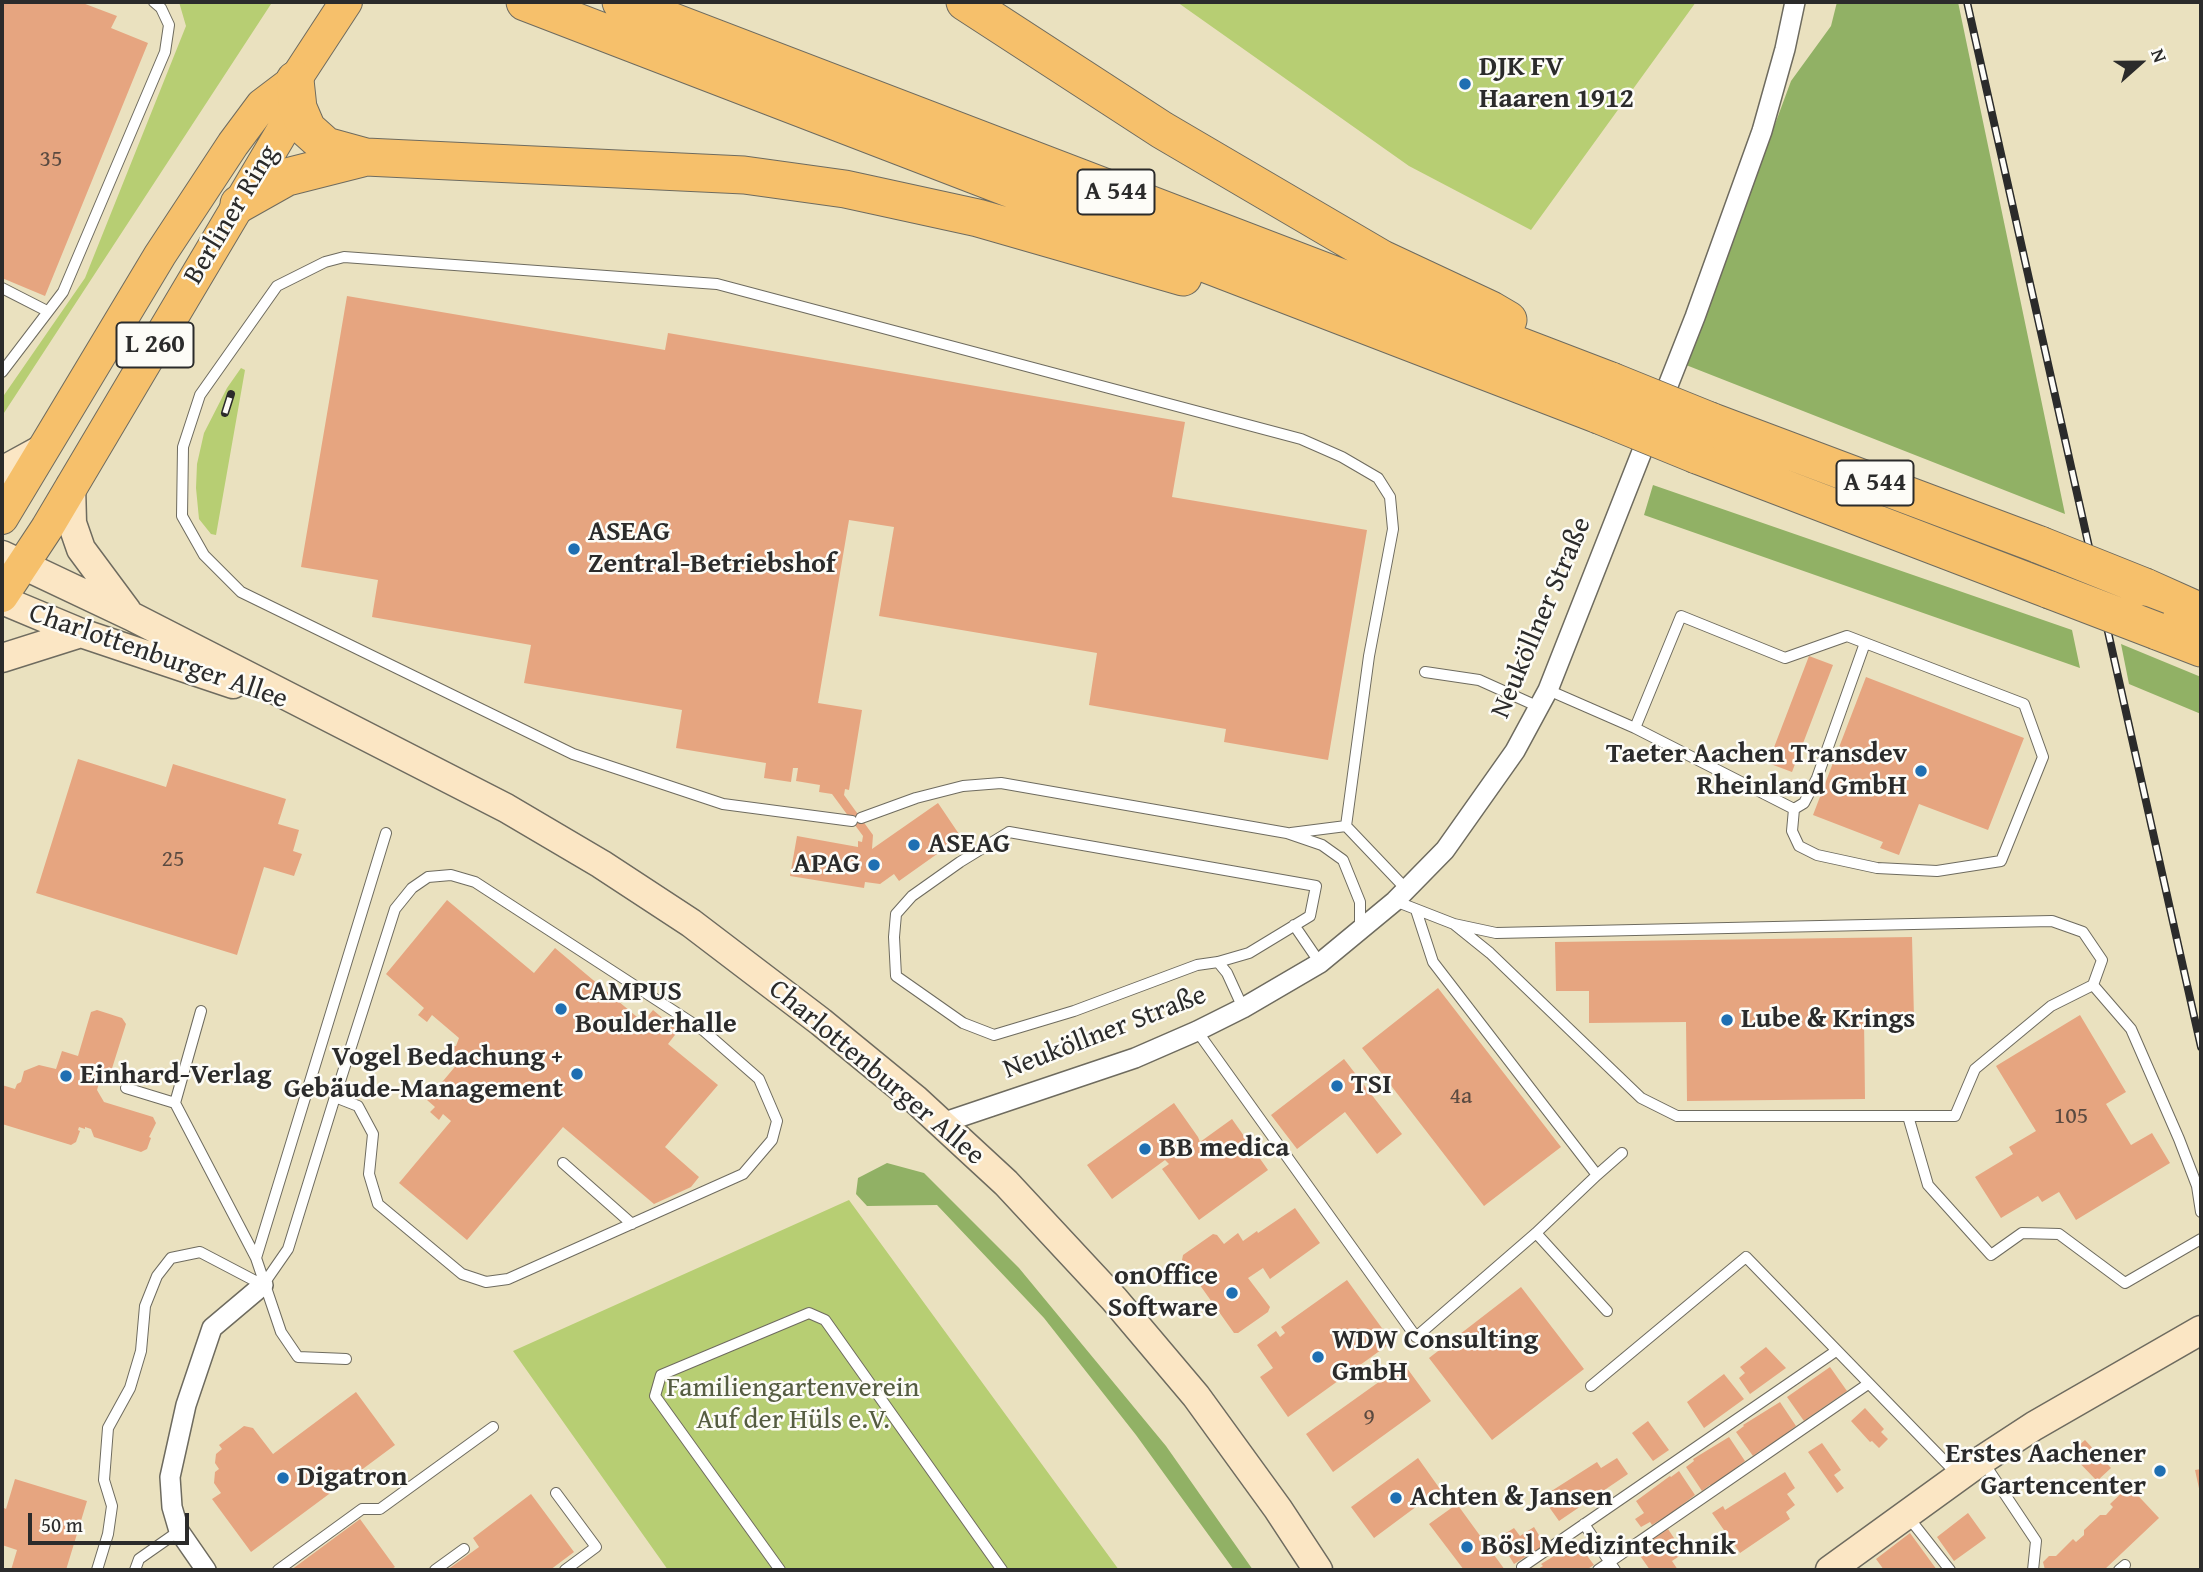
<!DOCTYPE html>
<html>
<head>
<meta charset="utf-8">
<style>
  body { margin:0 }
  #map { position:relative; width:2203px; height:1572px; overflow:hidden; background:#eae1bf; font-family:"Gentium Book Plus",serif }
  canvas { display:block }
  .frame { position:absolute; inset:0; border:4px solid #2b2b2b; pointer-events:none }
  .north { position:absolute; left:2105px; top:28px; width:70px; height:70px; -webkit-text-stroke:5px #fdfcf7; paint-order:stroke; rotate:69deg; font-size:19px; font-weight:700; line-height:28px; text-align:center; color:#2b2b2b }
  .north::after { content:''; display:block; margin:auto; width:24px; height:32px; background:#2b2b2b; clip-path:polygon(50% 0,100% 100%,50% 72%,0 100%) }
  .scale { position:absolute; left:28px; top:1513px; width:161px; height:32px; box-sizing:border-box; border:4px solid #2b2b2b; border-top:0; padding-left:9px; font-size:21px; line-height:24px; white-space:nowrap; color:#2b2b2b; -webkit-text-stroke:5px #fdfcf7; paint-order:stroke }
</style>
</head>
<body>
<div id="map">
<canvas width="2203" height="1572"></canvas>
<div class="frame"></div>
<div class="north">N</div>
<div class="scale">50 m</div>
</div>
<script>
const g = document.querySelector('canvas').getContext('2d');
g.lineJoin = 'round';
function fillPath(path, color) {
  g.fillStyle = color;
  g.fill(path, 'evenodd');
}
function shape(rows) {
  const path = new Path2D();
  for (const r of rows) {
    path.moveTo(r[0], r[1]);
    for (let i = 2; i < r.length; i += 2) path.lineTo(r[i], r[i + 1]);
  }
  return path;
}
function stroke(path, color, width, dash) {
  g.strokeStyle = color;
  g.lineWidth = width;
  g.lineCap = dash ? 'butt' : 'round';
  g.setLineDash(dash || []);
  g.stroke(path);
}
function drawText(font, color, halo, rows, align = 'center') {
  g.font = font + ' "Gentium Book Plus",serif';
  g.lineWidth = 5;
  g.setLineDash([]);
  g.textBaseline = 'middle';
  g.strokeStyle = halo;
  g.fillStyle = color;
  for (const [text, x, y, turn = 0] of rows) {
    g.save();
    g.translate(x, y);
    g.rotate((+turn || 0) * Math.PI / 180);
    g.textAlign = isNaN(turn) ? turn : align;
    if (halo) g.strokeText(text, 0, 0);
    g.fillText(text, 0, 0);
    g.restore();
  }
}
fillPath(shape([
  [179,2,266,2,271,4,2,416,2,398,85,278,186,26],
  [1177,2,1696,2,1531,230,1409,166],
  [241,368,245,370,216,535,211,534,199,519,196,488,197,464,204,433,227,388],
  [849,1200,1119,1570,668,1570,513,1351]
]), '#b7ce73');
fillPath(shape([
  [1837,2,1958,2,2065,514,1686,365,1791,81,1831,26],
  [1653,485,2072,630,2080,668,1644,515],
  [2121,644,2201,677,2201,714,2129,684],
  [887,1163,924,1173,1019,1268,1166,1446,1253,1570,1234,1570,1136,1435,1044,1318,937,1205,867,1206,856,1194,858,1178]
]), '#91b165');
fillPath(shape([
  [2,2,80,2,117,16,111,28,148,43,45,296,2,278],
  [347,296,665,350,668,333,1185,422,1172,497,1367,530,1328,760,1224,742,1226,729,1089,705,1097,653,879,616,894,527,849,520,818,703,862,710,849,790,845,789,844,795,873,835,872,849,938,803,961,837,899,881,894,874,880,884,865,882,864,888,790,876,797,836,858,847,858,841,862,842,863,836,832,794,819,792,820,785,796,781,798,768,793,768,791,782,764,778,766,763,676,748,682,710,524,683,531,645,372,617,378,580,301,567],
  [1809,656,1833,665,1792,772,1768,763],
  [1866,677,2024,738,1988,830,1919,804,1899,855,1880,848,1883,842,1813,815],
  [78,759,166,787,173,764,286,799,278,824,299,830,293,851,302,854,294,876,264,867,237,955,36,893],
  [447,900,534,973,555,948,643,1022,653,1010,678,1031,668,1044,718,1085,665,1147,699,1177,691,1187,654,1204,563,1127,467,1240,399,1183,451,1121,443,1114,439,1120,430,1112,435,1107,427,1100,459,1062,455,1059,455,1054,450,1054,450,1046,456,1046,459,1038,432,1015,427,1022,418,1015,424,1008,386,974],
  [1912,937,1914,1018,1864,1019,1865,1099,1687,1101,1686,1022,1589,1023,1589,991,1556,991,1555,942],
  [1438,988,1561,1147,1484,1206,1362,1048],
  [97,1010,122,1018,126,1024,108,1081,99,1083,97,1090,104,1102,153,1117,156,1123,149,1137,151,1138,147,1149,141,1152,94,1137,91,1129,85,1127,85,1129,79,1127,78,1130,80,1131,76,1142,71,1145,2,1124,2,1085,15,1089,17,1084,21,1082,24,1071,39,1065,56,1069,62,1051,78,1056,91,1012],
  [2080,1015,2126,1092,2106,1104,2131,1145,2152,1133,2170,1163,2076,1220,2059,1192,2042,1202,2038,1196,2001,1218,1975,1177,2013,1154,2009,1147,2036,1131,1996,1066],
  [1344,1059,1402,1134,1377,1154,1345,1112,1297,1149,1271,1115],
  [1174,1103,1198,1137,1200,1142,1232,1119,1268,1170,1199,1220,1162,1169,1169,1164,1165,1160,1112,1199,1087,1165],
  [1295,1208,1320,1243,1270,1279,1263,1268,1248,1278,1270,1307,1268,1312,1238,1333,1234,1333,1182,1260,1183,1255,1213,1234,1217,1235,1224,1244,1238,1233,1243,1241,1257,1231,1258,1233],
  [1347,1280,1392,1342,1288,1417,1260,1377,1273,1368,1257,1345,1276,1331,1280,1337,1285,1333,1281,1327],
  [1521,1287,1584,1369,1492,1440,1429,1358],
  [1766,1347,1786,1368,1750,1394,1739,1378,1745,1373,1740,1367],
  [1404,1364,1431,1401,1333,1472,1306,1434],
  [1830,1367,1847,1391,1804,1421,1787,1397],
  [1724,1374,1744,1399,1704,1428,1687,1402],
  [356,1392,395,1445,251,1552,212,1499,221,1493,214,1483,215,1472,219,1469,215,1463,216,1454,222,1449,219,1445,244,1426,253,1428,273,1454],
  [1780,1402,1796,1426,1762,1452,1761,1450,1753,1456,1736,1432,1744,1426,1743,1425],
  [1865,1408,1884,1429,1881,1432,1888,1439,1879,1448,1872,1441,1870,1442,1851,1421],
  [1648,1421,1669,1450,1653,1461,1632,1433],
  [1729,1437,1745,1461,1711,1487,1710,1485,1702,1491,1686,1467,1694,1461,1693,1459],
  [2085,1440,2111,1468,2097,1481,2070,1453],
  [1822,1443,1841,1470,1834,1475,1844,1488,1837,1493,1808,1452],
  [1418,1458,1440,1489,1374,1538,1351,1507],
  [1617,1458,1628,1474,1559,1521,1542,1497,1597,1462,1601,1468],
  [2201,1469,2201,1493,2200,1493,2195,1470],
  [1679,1471,1695,1495,1661,1521,1660,1520,1652,1525,1650,1522,1641,1527,1635,1519,1644,1513,1636,1501,1670,1476,1671,1477],
  [1785,1472,1795,1488,1787,1494,1795,1505,1786,1512,1790,1519,1740,1553,1712,1513,1723,1506,1725,1510],
  [15,1479,87,1501,66,1570,11,1570,17,1550,2,1545,2,1507,6,1509],
  [2129,1486,2159,1518,2104,1570,2045,1570,2043,1562,2049,1556,2056,1556,2073,1539,2076,1542,2084,1535,2084,1530,2100,1515,2106,1515,2113,1507,2110,1504],
  [531,1494,574,1552,550,1570,447,1570,479,1547,473,1538],
  [1457,1504,1505,1570,1464,1570,1429,1524],
  [1968,1513,1986,1538,1954,1561,1937,1537],
  [360,1519,395,1567,390,1570,291,1570],
  [1534,1527,1545,1545,1514,1564,1498,1538,1514,1528,1520,1536],
  [1668,1529,1684,1553,1672,1561,1678,1570,1650,1570,1636,1550],
  [1910,1533,1937,1570,1884,1570,1876,1559],
  [1577,1542,1594,1565,1586,1570,1536,1570,1543,1566,1541,1564]
]), '#e6a580');
const lane = shape([
  [2,288,47,311],
  [2,372,63,292,165,52,169,25,161,8,154,2],
  [1425,672,1479,680,1539,707],
  [1548,690,1635,728,1681,616,1785,658,1847,636,2024,704,2043,757,2001,861,1937,871,1877,868,1817,855,1799,846,1792,831,1794,809],
  [1635,728,1794,809,1804,803,1817,778,1865,643],
  [861,818,916,798,963,786,1001,783,1287,833,1322,845,1343,860,1360,902,1360,928],
  [852,821,723,804,573,754,241,592,204,555,182,516,183,447,200,395,277,286,325,262,344,257,717,284,1301,439,1342,457,1378,478,1390,497,1393,529,1369,656,1346,826,1407,890],
  [1009,832,1316,886,1310,916,1249,953,1218,962,1197,965,1074,1011,994,1035,963,1023,896,976,894,937,896,914,912,896,960,862,1009,832],
  [1291,833,1346,826],
  [1395,901,1454,924,1490,953,1641,1098,1677,1116,1955,1116,1975,1069,2051,1006,2093,985,2102,960,2083,932,2052,921,1496,933,1454,924],
  [1294,925,1320,963],
  [1218,962,1227,973,1243,1008],
  [2093,985,2131,1029,2179,1139,2197,1186,2201,1212],
  [1197,1031,1416,1337,1536,1233,1597,1175,1433,962,1416,910],
  [126,1088,175,1103,256,1258],
  [175,1103,201,1011],
  [1908,1116,1928,1185,1991,1255,2022,1233,2059,1234,2125,1283,2201,1239],
  [563,1163,632,1224],
  [1597,1175,1622,1153],
  [1536,1233,1607,1311],
  [263,1285,288,1249,335,1097,395,909,412,888,428,877,451,875,475,882,703,1030,759,1079,777,1121,772,1140,743,1174,508,1279,486,1282,462,1274,378,1204,369,1174,373,1134,358,1106,335,1097],
  [346,1359,298,1357,281,1332,256,1258,386,833],
  [1591,1386,1746,1257,1957,1474],
  [1984,1463,2036,1541,2033,1570],
  [556,1493,596,1547,565,1570],
  [1909,1518,1950,1570],
  [1584,1524,1615,1570],
  [97,1570,108,1534,112,1506,104,1480,108,1428,130,1388,141,1351,145,1306,157,1276,171,1258,200,1252,263,1285],
  [135,1570,139,1559,179,1531],
  [278,1570,362,1509,380,1509,493,1427],
  [435,1570,464,1549],
  [780,1570,655,1396,661,1375,809,1313,825,1320,1002,1570],
  [1524,1570,1522,1567,1836,1351],
  [1598,1570,1868,1384],
  [2119,1570,2125,1565]
]);
const street = shape([
  [942,1123,1135,1058,1197,1031,1243,1008,1320,963,1395,901,1445,850,1515,751,1548,690,1695,317,1762,131,1785,49,1795,2],
  [206,1570,179,1531,172,1507,170,1477,186,1405,212,1328,263,1285]
]);
const secondary = shape([
  [2,471,42,449],
  [71,485,72,523,81,549,127,611],
  [2,555,131,616,506,808,601,864,691,923,821,1022,915,1099,1006,1183,1114,1299,1196,1396,1278,1509,1318,1570],
  [2,600,81,633,233,684],
  [2,658,81,633],
  [1830,1570,1982,1460,2034,1426,2201,1330]
]);
const primary = shape([
  [2,518,160,255,233,144,262,105,295,80,346,2],
  [2,596,47,528,286,125,294,85]
]);
const highway = shape([
  [525,2,1599,415],
  [621,2,1611,381],
  [965,2,1162,130,1382,259,1491,310,1508,320],
  [295,80,298,108,307,129,326,146,366,157,744,175,845,189,978,218,1183,277],
  [239,204,287,177,362,158],
  [1710,421,2040,545],
  [1697,455,2050,590],
  [2145,587,2201,612],
  [2157,631,2201,648]
]);
stroke(lane, '#6e6b5f', 12);
stroke(street, '#6e6b5f', 22);
stroke(secondary, '#6e6b5f', 31);
stroke(primary, '#6e6b5f', 34);
stroke(highway, '#6e6b5f', 39);
stroke(lane, '#fff', 10);
stroke(street, '#fff', 19);
stroke(secondary, '#fbe6c4', 28);
stroke(primary, '#f6c06b', 32);
stroke(highway, '#f6c06b', 37);
const rail = shape([
  [1967,2,2201,1047],
  [225,413,231,394]
]);
stroke(rail, '#2b2b2b', 8);
stroke(rail, '#fdfcf7', 5, [16]);
const highwayBridge = shape([
  [1611,381,1710,421],
  [1599,415,1697,455],
  [2040,545,2145,587],
  [2050,590,2157,631]
]);
stroke(highwayBridge, '#6e6b5f', 39, []);
stroke(highwayBridge, '#f6c06b', 37);
for (const [x, y, r, color] of [
  [1465,84,7,"#1f6fb2"],
  [574,549,7,"#1f6fb2"],
  [1921,771,7,"#1f6fb2"],
  [914,845,7,"#1f6fb2"],
  [874,865,7,"#1f6fb2"],
  [561,1009,7,"#1f6fb2"],
  [1727,1020,7,"#1f6fb2"],
  [577,1074,7,"#1f6fb2"],
  [66,1076,7,"#1f6fb2"],
  [1337,1086,7,"#1f6fb2"],
  [1145,1149,7,"#1f6fb2"],
  [1232,1293,7,"#1f6fb2"],
  [1318,1357,7,"#1f6fb2"],
  [2160,1471,7,"#1f6fb2"],
  [283,1478,7,"#1f6fb2"],
  [1396,1498,7,"#1f6fb2"],
  [1467,1547,7,"#1f6fb2"]
]) {
  const dot = new Path2D();
  dot.arc(x, y, r, 0, 2 * Math.PI);
  g.fillStyle = color;
  g.fill(dot);
  stroke(dot, '#fdfcf7', 2.5);
}
drawText('24px', '#5a4a40', null, [
  ["35",51,160],
  ["25",173,860],
  ["4a",1461,1097],
  ["105",2071,1117],
  ["9",1369,1418]
]);
for (const [x, y, w] of [
  [1116,192,77],
  [155,345,77],
  [1875,483,77]
]) {
  const box = new Path2D();
  box.roundRect(x - w / 2, y - 22.5, w, 45, 5);
  g.fillStyle = '#fdfcf7';
  g.fill(box);
  stroke(box, '#2b2b2b', 2);
}
drawText('bold 26px', '#2b2b2b', null, [
  ["A 544",1116,192],
  ["L 260",155,345],
  ["A 544",1875,483]
]);
drawText('bold 28px', '#2b2b2b', '#fdfcf7', [
  ["DJK FV",1479,68],
  ["Haaren 1912",1479,100],
  ["ASEAG",588,533],
  ["Zentral-Betriebshof",588,565],
  ["Taeter Aachen Transdev",1907,755,"right"],
  ["Rheinland GmbH",1907,787,"right"],
  ["ASEAG",928,845],
  ["APAG",860,865,"right"],
  ["CAMPUS",575,993],
  ["Boulderhalle",575,1025],
  ["Lube & Krings",1741,1020],
  ["Vogel Bedachung +",563,1058,"right"],
  ["Gebäude-Management",563,1090,"right"],
  ["Einhard-Verlag",80,1076],
  ["TSI",1351,1086],
  ["BB medica",1159,1149],
  ["onOffice",1218,1277,"right"],
  ["Software",1218,1309,"right"],
  ["WDW Consulting",1332,1341],
  ["GmbH",1332,1373],
  ["Erstes Aachener",2146,1455,"right"],
  ["Gartencenter",2146,1487,"right"],
  ["Digatron",297,1478],
  ["Achten & Jansen",1410,1498],
  ["Bösl Medizintechnik",1481,1547]
], 'left');
drawText('28px', '#2b2b2b', '#fdfcf7', [
  ["Berliner Ring",232,215,-59],
  ["Neuköllner Straße",1542,618,-67],
  ["Charlottenburger Allee",158,657,19],
  ["Neuköllner Straße",1105,1033,-21],
  ["Charlottenburger Allee",876,1073,40]
]);
drawText('28px', '#555c41', '#fdfcf7', [
  ["Familiengartenverein",793,1389],
  ["Auf der Hüls e.V.",793,1421]
]);
</script>
</body>
</html>
